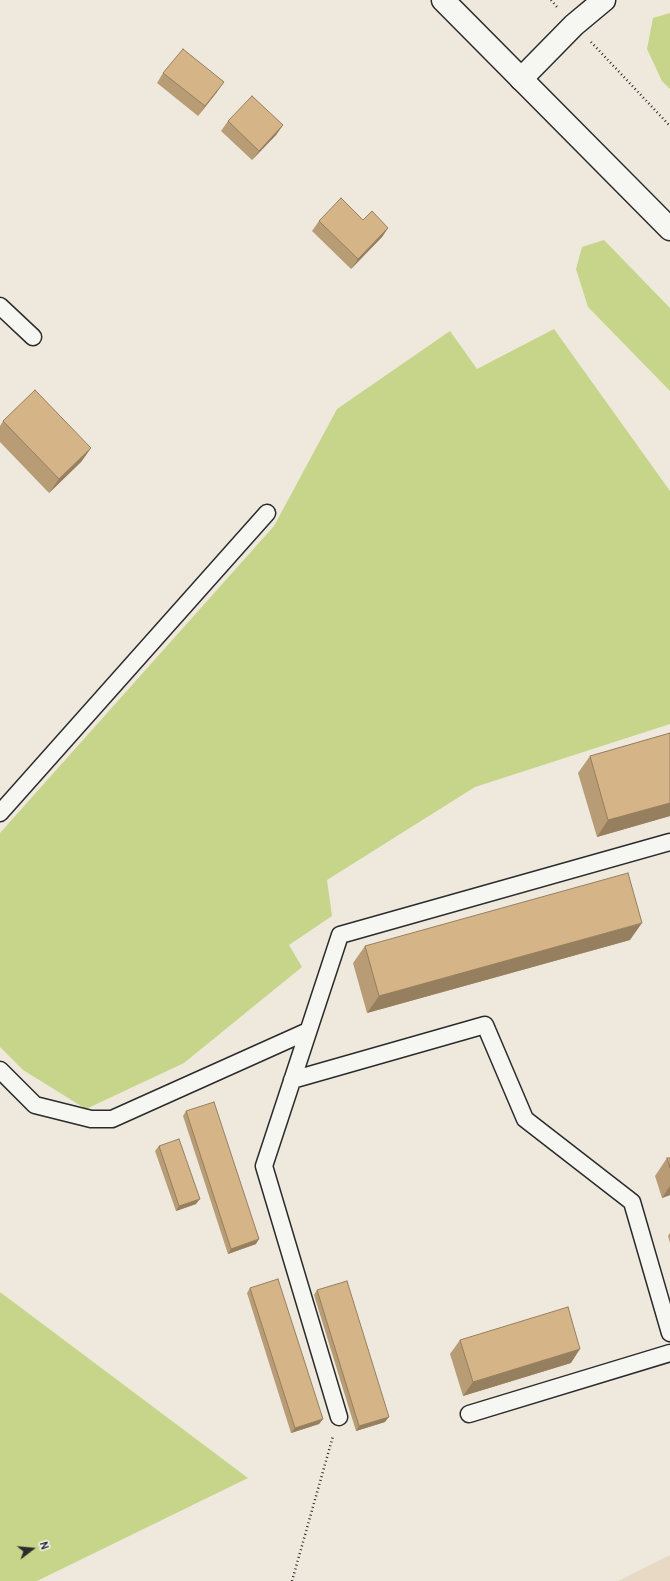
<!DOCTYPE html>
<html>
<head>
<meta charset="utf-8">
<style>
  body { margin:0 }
  #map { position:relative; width:670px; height:1581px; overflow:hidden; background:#efe9dd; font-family:Pangolin,sans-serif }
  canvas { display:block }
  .north { position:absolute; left:12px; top:1529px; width:40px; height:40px; -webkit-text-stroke:3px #f6f6f2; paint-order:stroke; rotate:74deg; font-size:11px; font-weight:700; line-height:16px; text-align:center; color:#2b2b2b }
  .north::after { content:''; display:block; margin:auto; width:14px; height:18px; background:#2b2b2b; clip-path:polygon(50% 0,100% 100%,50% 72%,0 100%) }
</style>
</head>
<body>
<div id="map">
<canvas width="670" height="1581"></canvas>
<div class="north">N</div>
</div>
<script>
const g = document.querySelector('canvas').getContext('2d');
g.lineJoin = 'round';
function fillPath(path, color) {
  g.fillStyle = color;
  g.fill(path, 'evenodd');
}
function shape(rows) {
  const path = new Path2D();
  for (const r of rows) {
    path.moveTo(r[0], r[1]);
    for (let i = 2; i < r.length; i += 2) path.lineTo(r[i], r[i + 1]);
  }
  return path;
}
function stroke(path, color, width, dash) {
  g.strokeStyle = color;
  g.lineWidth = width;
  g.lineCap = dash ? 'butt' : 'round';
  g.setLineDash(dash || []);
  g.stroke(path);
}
fillPath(shape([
  [670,1555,670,1581,618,1581]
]), '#e7d9c4');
fillPath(shape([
  [670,13,670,89,662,81,647,49,653,18],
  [604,240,670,308,670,391,588,307,576,269,582,247],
  [554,329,670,491,670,724,475,787,327,880,332,916,289,945,302,967,184,1063,86,1109,23,1070,0,1047,0,833,274,526,337,409,450,331,477,369],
  [0,1292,248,1478,37,1581,0,1581]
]), '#c6d589');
const service = shape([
  [0,306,33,337],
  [0,813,267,513],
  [0,1070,35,1105,91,1119,112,1119,308,1031],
  [292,1080,485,1025,525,1119,632,1202,670,1333],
  [469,1414,670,1353],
  [339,1417,264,1166,340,935,670,842]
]);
const minor = shape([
  [521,79,574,25,604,0]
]);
const primary = shape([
  [443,0,670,229]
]);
stroke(service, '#2b2b2b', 19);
stroke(minor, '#2b2b2b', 25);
stroke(primary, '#2b2b2b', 25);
stroke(shape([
  [551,0,557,7],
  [591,42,670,126],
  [292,1581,333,1436]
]), '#2b2b2b', 2.5, [1, 3]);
stroke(service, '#f6f6f2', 16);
stroke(minor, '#f6f6f2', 22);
stroke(primary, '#f6f6f2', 22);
fillPath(shape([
  [163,73,217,92,198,116,157,83],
  [228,121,283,125,276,135,252,160,221,131],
  [319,221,388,228,382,237,351,269,312,231],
  [3,421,91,448,81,462,49,493,0,442,0,426],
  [670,733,670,816,597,837,578,773,590,756],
  [630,940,367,1013,353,963,365,946],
  [186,1111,256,1244,228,1254,183,1116],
  [159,1146,196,1204,176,1211,155,1151],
  [667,1158,670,1158,670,1195,662,1198,655,1176],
  [670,1233,670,1243,668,1236],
  [250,1288,323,1419,319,1424,291,1433,247,1293],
  [317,1290,385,1422,356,1431,314,1295],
  [460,1340,571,1363,463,1396,450,1354]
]), '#b79c75');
fillPath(shape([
  [224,82,217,92,198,116,205,106],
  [283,125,276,135,252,160,259,151],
  [388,228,382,237,351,269,358,259],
  [91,448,81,462,49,493,59,479],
  [670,803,670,816,597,837,608,820],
  [642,923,630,940,367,1013,379,996],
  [670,1186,670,1195,662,1198],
  [200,1199,196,1204,176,1211,179,1206],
  [259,1239,256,1244,228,1254,231,1249],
  [580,1349,571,1363,463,1396,473,1382],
  [389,1417,385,1422,356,1431,359,1426],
  [323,1419,319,1424,291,1433,295,1428]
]), '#957f5f');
const building = shape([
  [183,49,224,82,205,106,163,73,183,49],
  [252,96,283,125,259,151,228,121,252,96],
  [341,198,363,220,372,211,388,228,358,259,319,221,341,198],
  [35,390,91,448,59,479,3,421,35,390],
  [670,733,670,803,608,820,590,756,670,733],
  [628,873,642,923,379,996,365,946,628,873],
  [214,1102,259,1239,231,1249,186,1111,214,1102],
  [179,1139,200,1199,179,1206,159,1146,179,1139],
  [667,1158,670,1158,670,1168,667,1158],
  [278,1279,323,1419,295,1428,250,1288,278,1279],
  [347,1281,389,1417,359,1426,317,1290,347,1281],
  [568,1307,580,1349,473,1382,460,1340,568,1307]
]);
fillPath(building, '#d5b588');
stroke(building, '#957f5f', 1);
</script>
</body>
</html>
